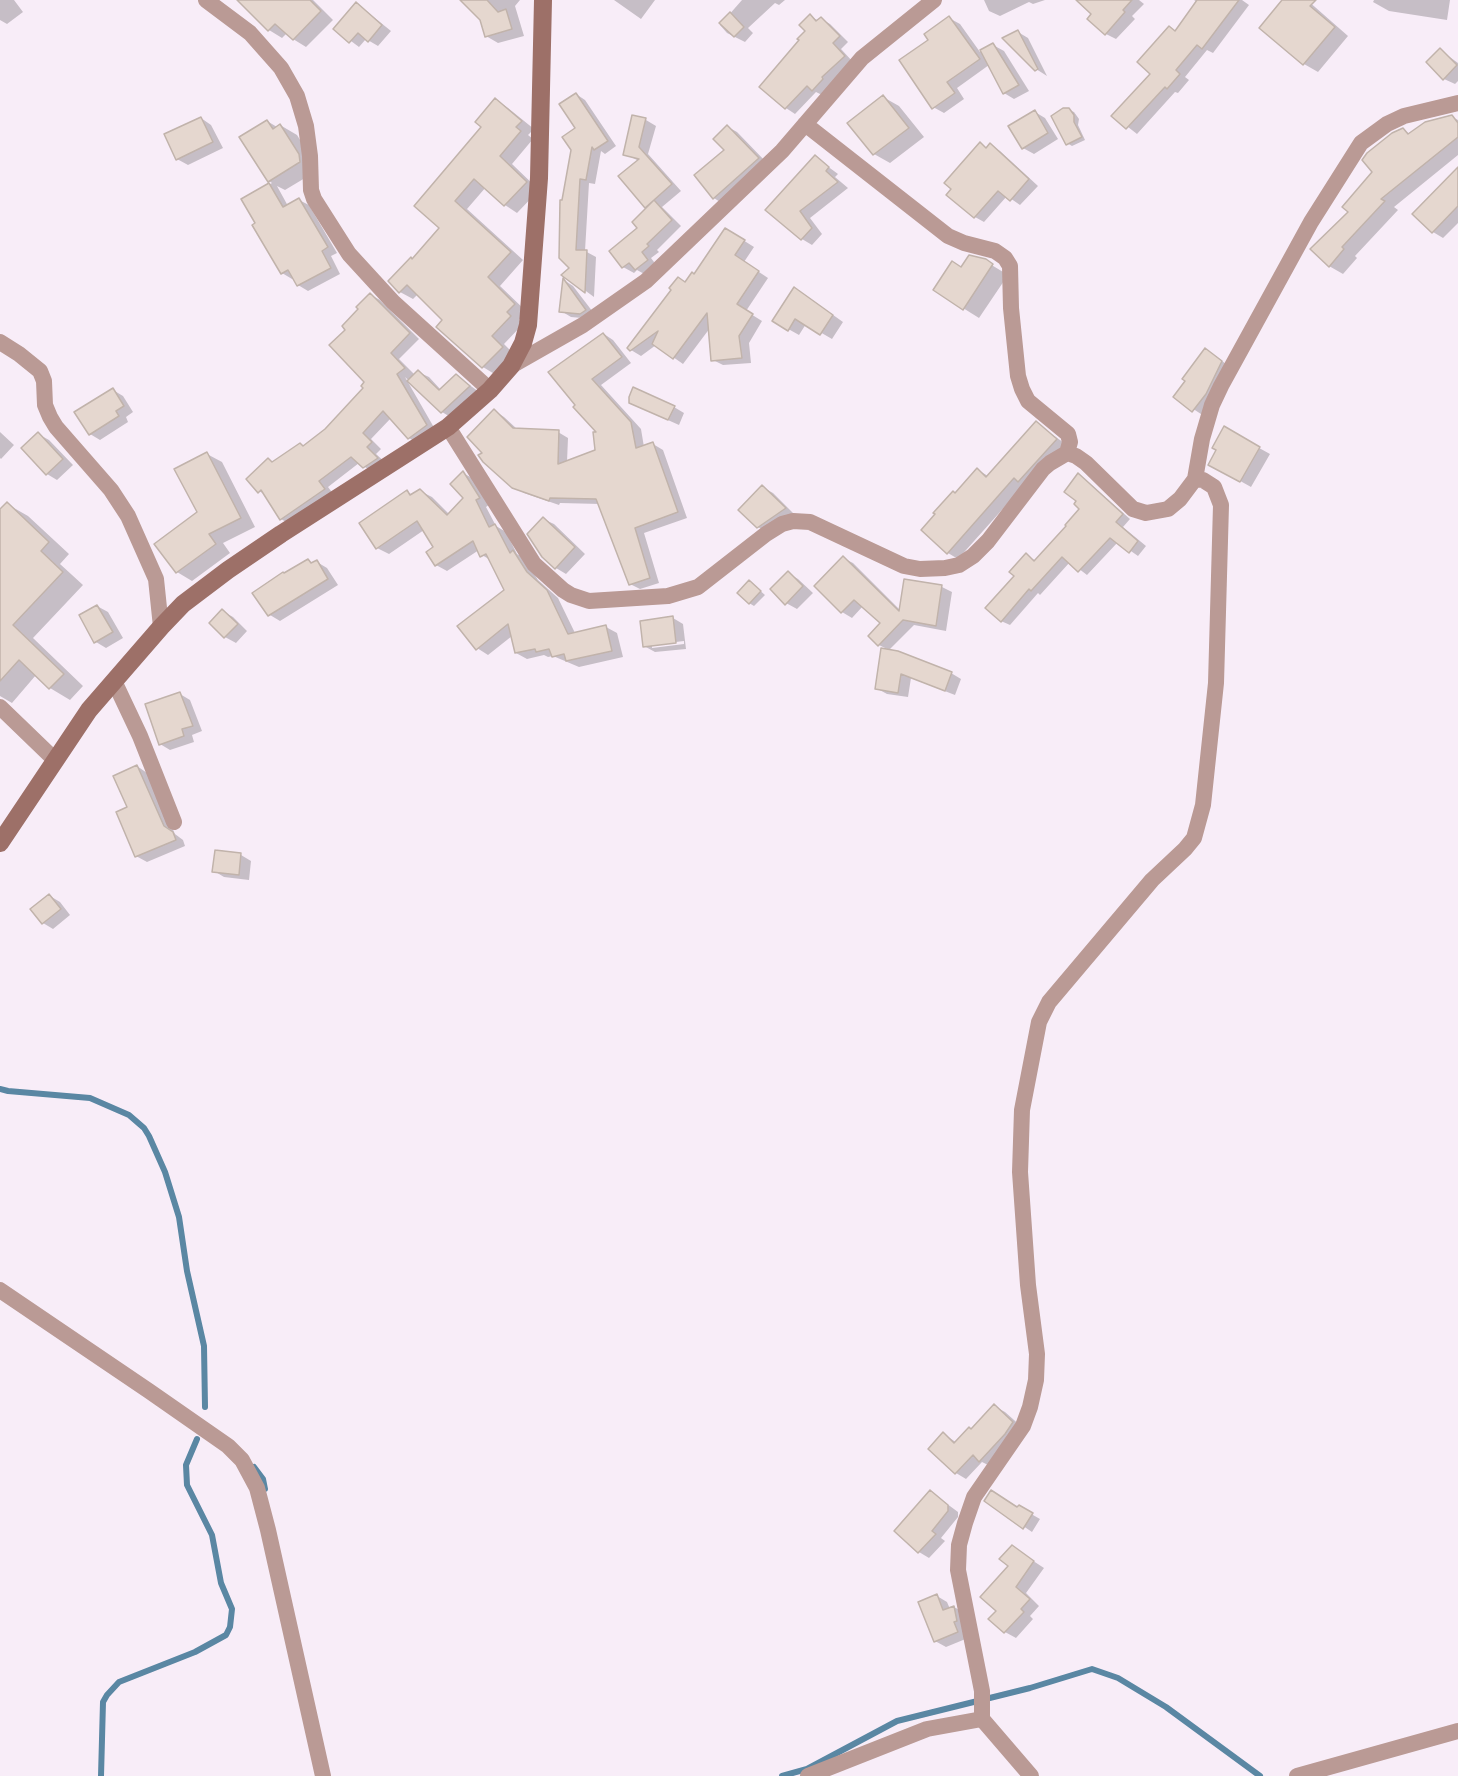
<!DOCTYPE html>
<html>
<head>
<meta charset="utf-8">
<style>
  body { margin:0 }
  canvas { display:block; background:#f8edf8 }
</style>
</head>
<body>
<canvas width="1458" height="1776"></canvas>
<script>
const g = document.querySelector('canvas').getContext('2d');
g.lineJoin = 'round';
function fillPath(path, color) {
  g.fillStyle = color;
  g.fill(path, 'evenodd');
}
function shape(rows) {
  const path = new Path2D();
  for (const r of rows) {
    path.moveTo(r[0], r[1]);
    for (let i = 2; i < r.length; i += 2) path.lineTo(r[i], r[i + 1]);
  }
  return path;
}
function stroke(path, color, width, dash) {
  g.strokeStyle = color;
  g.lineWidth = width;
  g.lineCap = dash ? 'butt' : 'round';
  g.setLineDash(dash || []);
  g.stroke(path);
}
fillPath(shape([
  [0,0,14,0,23,12,7,24,0,20],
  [238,0,313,0,333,20,306,47,293,39,287,33,282,38,269,30],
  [462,0,520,0,515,6,524,36,498,43,486,36,481,20],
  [614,0,655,0,641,19],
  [742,0,785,0,779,5,775,3,748,28,753,33,745,42,727,33,720,25],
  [984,0,1045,0,1033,4,1029,2,1000,16,989,11],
  [1078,0,1139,0,1144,4,1132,16,1135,19,1116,39,1106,34,1093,14],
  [1194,0,1242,0,1249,5,1213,53,1207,50,1185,77,1189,80,1178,93,1175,92,1137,134,1114,116,1152,74,1176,32,1197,2],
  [1281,0,1307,0,1348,36,1318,72,1304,64,1261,28,1283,1],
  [1374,0,1450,0,1447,20,1389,11,1373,2],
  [356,4,365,10,391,31,378,46,366,39,359,47,335,29],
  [810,16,819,21,821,19,830,24,848,42,841,49,853,62,822,95,816,92,795,114,786,108,801,40,807,31],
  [949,18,960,24,980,52,993,45,1004,51,1029,91,1014,99,1004,93,989,65,957,88,964,99,944,113,933,107],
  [1018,32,1028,38,1047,76,1036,69],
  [1440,50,1458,63,1458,81,1455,84,1444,79],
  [576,94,585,100,616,146,605,154,601,151,595,184,589,183,585,251,596,257,594,297,564,275,571,268],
  [883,97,899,106,924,137,890,163,874,154],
  [496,100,508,108,534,129,528,135,533,139,512,164,539,190,517,213,505,205,486,187,467,209,523,260,500,286,527,312,519,320,523,324,504,344,515,355,496,375,483,367,445,320,418,294,413,299,400,292,413,260,441,228],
  [1069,110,1074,112,1079,119,1078,125,1085,140,1072,146,1067,143],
  [1035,112,1045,118,1058,139,1034,154,1023,148],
  [633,116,646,120,656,126,648,154,681,191,662,207,681,226,657,250,659,252,651,258,657,266,646,275,637,270,634,273,623,267,648,208,646,206,639,161,625,154],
  [1452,117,1458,120,1458,155,1394,207,1398,210,1355,256,1357,258,1343,274,1329,266,1350,211,1403,130,1410,134],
  [201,118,211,125,223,148,188,165,177,159],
  [267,121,277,127,280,125,297,135,315,164,315,172,285,190,277,186,288,206,299,200,309,205,337,253,331,256,340,274,308,291,298,285,294,278,292,279,282,273,243,200,272,183,269,181],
  [728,127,737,132,768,164,723,204,714,198,696,176,726,150],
  [980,144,987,148,990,145,1000,151,1038,186,1020,205,1007,196,984,222,975,217],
  [815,157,838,174,835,177,848,188,810,218,822,234,812,245,802,239,767,210],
  [1458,169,1458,223,1443,238,1433,232],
  [735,235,754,247,744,262,768,278,746,311,762,321,749,343,751,363,723,365,713,360,710,328,683,364,656,345,641,356,631,350,686,283],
  [985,261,1008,275,979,318,963,308,962,268],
  [564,280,573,286,596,316,592,319,571,317,561,311],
  [371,295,380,300,419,339,399,359,415,375,418,372,429,377,441,390,456,375,479,392,452,418,442,412,405,377,436,431,419,444,409,438,391,418,371,439,381,449,376,454,387,464,374,473,359,463,328,487,334,495,291,525,281,519,266,495,259,491,274,463,304,447,326,430,365,388,366,382,347,330],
  [805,295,843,322,832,339,806,324,799,335,774,321],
  [604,334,613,340,631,363,601,385,641,429,644,447,653,444,663,450,687,518,644,533,659,583,640,589,630,584,600,504,560,503,559,505,524,493,513,487,484,453,495,411,504,417,517,429,558,432,568,438,567,462,597,451,600,434,575,407],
  [1216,356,1232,369,1204,416,1175,397],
  [113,390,123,396,133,412,126,417,128,422,100,440,90,434],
  [674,407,684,413,679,425,641,408],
  [1036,423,1067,445,1025,484,958,559,948,553,978,470,988,476],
  [1225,429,1270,454,1251,487,1210,464],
  [0,432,14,445,1,459,0,458],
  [38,434,49,440,73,465,57,480,47,474],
  [207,454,222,462,255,527,223,543,230,553,192,581,177,572,157,544,199,513],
  [463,473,474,479,490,504,486,507,496,526,506,532,517,554,524,558,538,580,558,598,575,633,606,627,617,633,623,657,579,667,553,656,548,657,544,655,527,659,516,653,512,636,488,655,477,648,506,590,492,561,482,555,479,550,447,571,436,565,435,547,424,530,389,554,377,548,407,492,413,495,420,491,432,497,449,514,465,499],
  [1078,475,1086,480,1130,519,1123,527,1146,546,1138,556,1118,542,1087,575,1070,562,1040,595,1038,593,1010,625,1001,621,1016,576,1026,555,1036,561,1081,509],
  [762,487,773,493,795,515,768,533,758,527],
  [7,504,28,516,69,554,60,564,83,585,33,638,83,686,70,700,50,688,36,675,12,703,0,696,0,511],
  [543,519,554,524,585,554,566,574,556,568],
  [843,558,853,563,900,610,905,581,942,587,952,592,946,631,914,625,889,650,879,645,882,623,863,606,852,618,842,612],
  [308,560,314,564,317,562,327,568,338,585,280,621,270,615,254,593],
  [788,573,798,579,813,593,797,609,786,603],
  [750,582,765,595,754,606,749,603],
  [97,606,108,612,123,638,106,648,96,642],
  [222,611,233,617,247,631,236,643,225,637,211,623],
  [673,618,683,624,686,649,655,652,644,646],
  [684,641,684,644,652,648,652,645],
  [898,653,951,673,961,679,955,695,911,678,908,697,887,694,876,688],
  [180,694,190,700,202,731,192,735,194,742,170,750,160,744],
  [137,766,147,773,175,834,183,840,185,846,147,862,136,856,129,808],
  [241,855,251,861,249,880,224,877,214,871],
  [50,896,60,902,70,915,53,929,43,923],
  [994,1406,1005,1412,1023,1428,990,1466,982,1462,966,1479,956,1473,944,1434,957,1443,972,1431],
  [931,1492,958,1512,958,1517,941,1538,945,1541,929,1558,919,1552,896,1531],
  [986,1501,1018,1509,1019,1507,1040,1519,1032,1532],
  [1012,1547,1044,1568,1026,1593,1039,1606,1030,1616,1033,1619,1016,1638,1005,1632,990,1619,998,1611,1010,1565],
  [937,1596,947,1602,950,1609,954,1607,965,1613,968,1638,946,1647,935,1641]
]), '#0003');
stroke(shape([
  [0,1089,8,1091,90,1098,129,1115,144,1128,149,1136,165,1172,179,1217,187,1271,204,1346,205,1407],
  [254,1467,263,1479,265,1489],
  [101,1776,103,1702,107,1695,119,1682,195,1652,226,1635,230,1627,232,1609,221,1583,212,1535,187,1485,186,1465,197,1439],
  [782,1776,807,1769,897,1721,1030,1688,1092,1669,1118,1678,1166,1707,1260,1776]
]), '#5a87a3', 6);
const building = shape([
  [237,0,310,0,321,11,293,40,275,24,268,31,237,0],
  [460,0,487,0,498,12,506,9,512,29,485,37,480,20,460,0],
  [1076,0,1132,0,1123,10,1125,12,1105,35,1087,19,1091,14,1076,0],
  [1197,0,1239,0,1202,49,1197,45,1176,70,1180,74,1167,89,1165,87,1126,129,1111,116,1150,74,1137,62,1169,26,1175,31,1197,0],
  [1282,0,1316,0,1310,6,1335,27,1303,65,1259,28,1282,0],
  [356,2,382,25,368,42,358,33,349,43,333,29,356,2],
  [730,12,744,27,734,37,719,23,730,12],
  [810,14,816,21,821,17,840,36,833,43,845,56,822,77,823,79,812,91,807,86,785,109,759,87,799,40,797,39,805,31,799,25,810,14],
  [949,16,980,59,947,82,955,93,932,109,899,60,928,40,924,34,949,16],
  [1018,30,1038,69,1035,71,1002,38,1018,30],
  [993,43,1019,85,1003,94,980,50,993,43],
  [1440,48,1457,65,1443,80,1426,62,1440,48],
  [576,93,608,141,594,150,592,147,586,180,580,179,576,250,587,250,585,293,561,275,569,268,559,258,560,200,562,200,571,150,562,137,575,128,559,104,576,93],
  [883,95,909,128,873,155,847,123,883,95],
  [495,98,522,121,516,127,521,131,500,156,527,182,504,206,474,179,455,201,511,252,488,277,515,304,507,312,511,316,492,336,503,347,482,368,436,327,442,320,407,285,399,293,388,281,411,257,412,259,439,228,414,206,481,127,475,122,495,98],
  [1063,108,1069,108,1074,115,1074,122,1082,137,1066,145,1051,116,1063,108],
  [1035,110,1048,133,1022,149,1008,126,1035,110],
  [632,115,646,118,639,147,672,184,645,208,618,176,639,159,623,155,632,115],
  [1452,115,1458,123,1458,137,1381,199,1385,201,1342,247,1344,249,1329,267,1310,249,1348,212,1342,207,1372,172,1362,160,1367,153,1392,133,1403,128,1408,134,1425,122,1452,115],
  [201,117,213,142,176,160,164,134,201,117],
  [267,120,273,129,280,124,299,154,300,162,268,182,239,137,267,120],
  [727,125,759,158,713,199,694,175,724,150,713,139,727,125],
  [980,142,986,148,990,143,1029,179,1010,201,998,191,974,218,946,195,951,189,944,183,980,142],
  [815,155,829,167,826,171,838,182,800,211,812,228,801,240,765,210,815,155],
  [1458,167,1458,206,1432,233,1412,214,1458,167],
  [269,183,283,207,299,198,328,247,322,251,331,268,297,286,288,270,281,274,252,225,255,223,241,199,269,183],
  [654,200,672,220,647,244,649,246,642,252,648,260,635,270,629,263,622,268,609,251,637,228,632,222,654,200],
  [725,228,745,240,735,255,759,271,737,304,753,314,739,336,742,358,711,361,707,313,673,359,652,344,658,331,630,351,627,348,671,290,669,288,678,277,685,282,692,272,694,274,725,228],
  [969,255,986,259,993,264,963,310,933,290,952,261,961,267,969,255],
  [563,278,586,310,580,314,559,312,563,278],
  [794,287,833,315,820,335,795,319,788,331,772,321,794,287],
  [370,293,410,333,391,353,405,368,397,374,427,425,408,439,383,411,363,433,372,442,367,447,378,458,363,468,351,457,319,481,325,489,280,520,261,490,258,493,246,479,268,458,272,462,300,443,303,446,325,429,363,388,361,386,364,382,329,345,345,330,342,326,358,309,356,307,370,293],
  [603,333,622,357,592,379,631,422,636,448,653,442,678,512,635,528,650,578,629,585,596,499,550,498,549,501,512,488,483,462,478,455,482,453,467,437,494,409,513,428,559,430,558,464,595,450,593,432,596,432,573,407,575,405,548,372,603,333],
  [1205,348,1222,361,1206,394,1192,412,1173,397,1185,381,1182,379,1205,348],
  [418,370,439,390,456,374,470,386,441,413,407,381,418,370],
  [633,387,675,406,668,420,629,403,629,397,633,387],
  [113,388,124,406,116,411,119,416,89,435,74,412,113,388],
  [1036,421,1057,439,1018,482,1014,478,947,554,921,530,935,514,933,513,953,491,955,493,977,468,986,477,1036,421],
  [1224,426,1260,447,1240,482,1208,465,1216,450,1212,448,1224,426],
  [38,432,63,459,46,475,21,448,38,432],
  [207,452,241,518,209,534,216,544,176,573,154,544,197,512,174,469,207,452],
  [463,471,480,498,476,500,489,527,495,524,510,553,513,550,527,572,547,590,568,634,606,625,612,651,566,661,564,654,552,657,549,649,536,652,535,649,515,653,508,624,476,650,457,626,504,590,486,554,480,557,473,541,435,566,426,552,433,547,417,521,376,549,359,523,407,490,410,495,420,489,447,515,463,498,450,484,463,471],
  [1078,473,1123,514,1116,522,1138,541,1129,553,1110,538,1078,572,1062,557,1031,591,1029,589,1001,622,985,608,1014,576,1009,572,1026,553,1034,561,1066,526,1065,525,1079,509,1074,504,1076,501,1064,492,1078,473],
  [762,485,786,508,757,528,738,510,762,485],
  [7,502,49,542,41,551,63,572,13,625,64,674,49,689,19,660,0,681,0,509,7,502],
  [543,517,575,547,555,569,542,557,527,534,543,517],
  [843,556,899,611,904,579,942,585,936,626,903,620,878,646,868,636,880,623,854,600,841,613,814,586,843,556],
  [308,559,311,563,317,560,328,579,268,616,252,593,283,572,284,573,308,559],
  [788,571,803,586,785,605,770,589,788,571],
  [749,580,761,591,749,604,737,593,749,580],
  [97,605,113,632,94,643,79,615,97,605],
  [222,609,238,624,224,638,209,623,222,609],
  [673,616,676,643,643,647,640,621,673,616],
  [881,648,898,651,952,672,945,691,901,674,898,693,875,689,881,648],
  [180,692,193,726,182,729,184,736,159,745,145,704,180,692],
  [137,765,164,826,173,832,176,840,135,857,116,812,127,807,113,776,137,765],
  [215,850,241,853,239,875,212,872,215,850],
  [49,894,61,909,42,924,30,909,49,894],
  [994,1404,1013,1422,1005,1434,979,1462,973,1455,955,1474,928,1449,943,1432,954,1443,969,1427,971,1429,994,1404],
  [930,1490,948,1505,948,1511,932,1531,936,1534,918,1553,894,1531,930,1490],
  [991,1490,1017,1507,1019,1505,1033,1513,1023,1529,984,1501,991,1490],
  [1012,1545,1034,1561,1016,1587,1030,1599,1021,1609,1024,1612,1004,1633,988,1619,996,1611,980,1597,1008,1566,999,1559,1012,1545],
  [937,1594,943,1610,954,1606,957,1621,954,1622,958,1632,934,1642,918,1602,937,1594]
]);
fillPath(building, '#e5d7cf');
stroke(building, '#c1b3ab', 1.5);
stroke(shape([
  [206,0,250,33,281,68,297,96,306,126,310,156,311,190,314,199,349,254,393,302,490,390],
  [805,124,948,236,964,243,995,251,1005,258,1010,266,1011,308,1018,376,1022,389,1028,401,1068,434,1070,442,1067,453],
  [0,342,19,354,40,371,44,381,45,405,50,417,56,427,111,490,128,516,156,579,161,627],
  [511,366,583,325,646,281,782,151,862,58,934,0],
  [448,427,534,564,563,590,571,595,589,601,668,596,698,587,766,534,782,524,793,521,810,522,904,566,920,569,945,568,959,565,973,556,988,541,1043,469,1050,463,1067,453,1076,456,1086,463,1133,509,1146,513,1168,509,1180,499,1195,479,1202,439,1212,405,1221,386,1311,222,1361,143,1387,124,1404,116,1458,103],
  [114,681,140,736,174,822],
  [0,707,55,760],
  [0,1290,149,1391,228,1446,242,1460,257,1488,268,1530,323,1776],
  [808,1776,927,1729,982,1719],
  [1031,1776,982,1719,982,1691,958,1570,959,1545,965,1523,974,1497,1023,1426,1030,1407,1036,1380,1037,1354,1028,1285,1020,1172,1022,1110,1039,1022,1049,1002,1152,880,1185,849,1194,838,1203,805,1216,683,1221,505,1214,487,1203,480,1195,479],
  [1297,1776,1458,1731]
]), '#ba9a95', 16);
stroke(shape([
  [0,843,89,710,161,627,183,604,228,570,281,534,448,427,490,390,511,366,523,343,528,325,539,178,543,0]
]), '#9d7068', 18);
</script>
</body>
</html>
